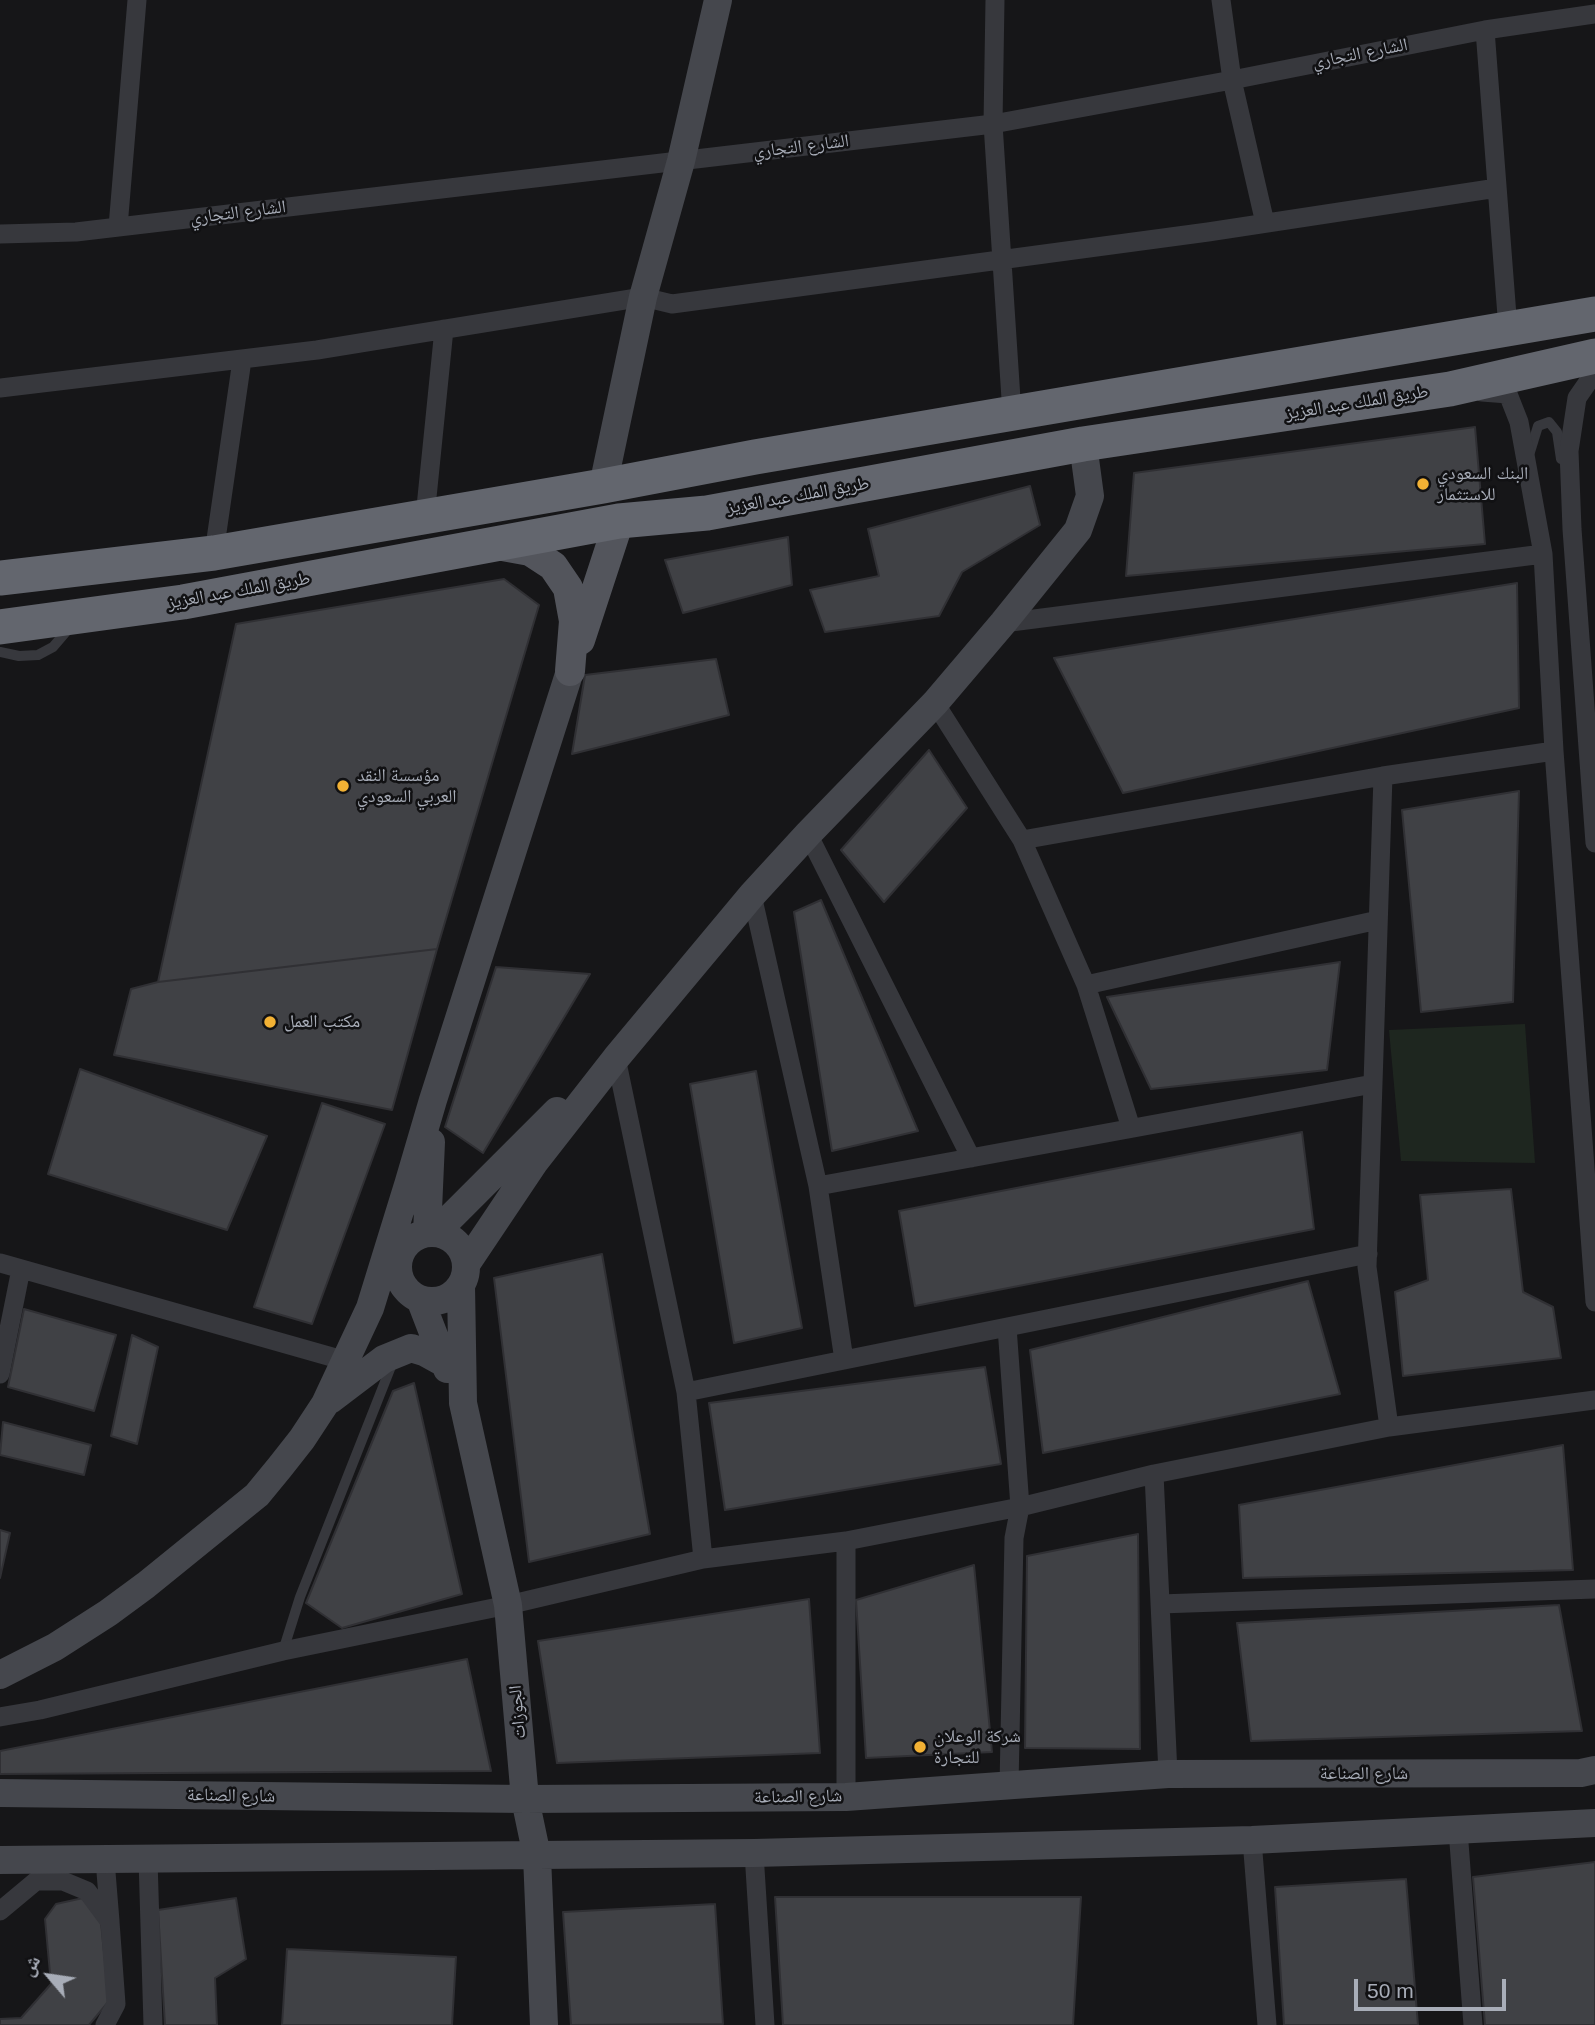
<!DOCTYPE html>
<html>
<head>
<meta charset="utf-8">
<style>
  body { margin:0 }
  #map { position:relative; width:1595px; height:2025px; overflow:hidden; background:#161618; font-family:Helvetica,"Noto Naskh Arabic",sans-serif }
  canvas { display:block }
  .north { position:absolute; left:14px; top:1941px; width:70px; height:70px; -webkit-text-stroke:5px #111113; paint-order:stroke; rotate:299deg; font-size:19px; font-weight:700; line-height:28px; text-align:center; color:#a8adb8 }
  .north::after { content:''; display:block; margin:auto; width:24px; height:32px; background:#a8adb8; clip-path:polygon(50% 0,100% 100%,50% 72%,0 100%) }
  .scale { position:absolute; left:1354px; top:1979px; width:152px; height:32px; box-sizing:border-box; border:4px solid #a8adb8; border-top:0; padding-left:9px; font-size:21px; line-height:24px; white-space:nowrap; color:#a8adb8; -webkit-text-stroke:5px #111113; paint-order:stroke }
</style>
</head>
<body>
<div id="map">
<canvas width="1595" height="2025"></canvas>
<div class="north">ش</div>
<div class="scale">50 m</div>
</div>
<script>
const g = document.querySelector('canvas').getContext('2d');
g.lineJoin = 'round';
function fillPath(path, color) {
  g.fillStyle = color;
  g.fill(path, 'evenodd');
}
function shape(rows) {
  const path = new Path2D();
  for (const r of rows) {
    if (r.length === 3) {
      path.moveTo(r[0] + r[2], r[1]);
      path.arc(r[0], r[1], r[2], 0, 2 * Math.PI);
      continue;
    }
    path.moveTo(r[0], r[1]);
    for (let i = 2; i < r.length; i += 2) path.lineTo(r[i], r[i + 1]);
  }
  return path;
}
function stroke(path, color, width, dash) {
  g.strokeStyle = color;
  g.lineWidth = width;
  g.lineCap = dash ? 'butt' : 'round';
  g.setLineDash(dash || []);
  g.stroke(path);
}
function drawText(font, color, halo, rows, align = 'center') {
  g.font = font + ' Helvetica,"Noto Naskh Arabic",sans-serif';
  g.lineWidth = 5;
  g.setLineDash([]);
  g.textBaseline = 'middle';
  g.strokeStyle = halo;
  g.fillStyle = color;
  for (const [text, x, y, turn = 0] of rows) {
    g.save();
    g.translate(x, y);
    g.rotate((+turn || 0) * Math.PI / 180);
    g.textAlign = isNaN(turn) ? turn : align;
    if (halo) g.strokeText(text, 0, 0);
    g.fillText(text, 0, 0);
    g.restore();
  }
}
fillPath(shape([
  [1525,1024,1535,1163,1401,1161,1389,1030]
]), '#1e261f');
const building = shape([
  [1475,427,1485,544,1126,576,1134,473,1475,427],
  [1030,486,1040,525,962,572,939,616,825,632,810,590,879,576,868,529,1030,486],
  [788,537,792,585,683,613,665,560,788,537],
  [504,579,539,605,437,949,158,982,236,624,504,579],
  [1517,583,1519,708,1123,793,1054,658,1517,583],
  [716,659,729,715,572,754,585,675,716,659],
  [929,750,967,808,884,902,841,850,929,750],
  [1519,791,1513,1002,1421,1012,1402,810,1519,791],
  [821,900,918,1131,832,1151,794,912,821,900],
  [437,949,392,1110,114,1055,131,989,158,982,437,949],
  [1340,962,1327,1070,1151,1089,1107,997,1340,962],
  [496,967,590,974,483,1153,445,1127,496,967],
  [80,1069,267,1136,227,1230,48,1174,80,1069],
  [756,1071,802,1328,734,1343,690,1084,756,1071],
  [322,1103,385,1124,312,1324,254,1307,322,1103],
  [1302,1132,1314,1229,915,1306,899,1211,1302,1132],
  [1511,1189,1523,1292,1553,1307,1561,1358,1403,1376,1395,1292,1428,1280,1420,1195,1511,1189],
  [602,1254,650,1534,529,1562,494,1278,602,1254],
  [1308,1281,1340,1394,1043,1453,1030,1350,1308,1281],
  [24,1309,116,1335,94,1411,8,1387,24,1309],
  [132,1335,158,1347,137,1444,111,1436,132,1335],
  [985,1367,1001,1464,725,1510,709,1403,985,1367],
  [414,1383,462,1594,342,1628,306,1603,393,1391,414,1383],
  [3,1422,91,1445,84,1475,0,1455,3,1422],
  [1563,1445,1573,1570,1243,1578,1239,1505,1563,1445],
  [0,1530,10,1533,0,1578,0,1530],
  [1138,1534,1140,1749,1025,1748,1027,1556,1138,1534],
  [974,1565,992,1752,866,1758,856,1600,974,1565],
  [809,1599,820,1753,557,1763,538,1641,809,1599],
  [1559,1605,1582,1731,1251,1741,1237,1623,1559,1605],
  [467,1659,491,1771,0,1774,0,1751,467,1659],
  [1595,1862,1595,2025,1485,2025,1473,1877,1595,1862],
  [1406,1879,1418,2025,1284,2025,1275,1887,1406,1879],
  [775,1897,1081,1897,1073,2025,783,2025,775,1897],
  [83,1898,100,1913,109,2001,89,2025,0,2025,0,2019,21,2018,51,1984,45,1919,56,1904,83,1898],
  [236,1898,246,1959,215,1978,217,2025,165,2025,158,1910,236,1898],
  [715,1904,723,2024,571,2025,563,1912,715,1904],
  [287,1949,456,1957,452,2025,282,2025,287,1949]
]);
fillPath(building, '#404145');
stroke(building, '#303034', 2);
stroke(shape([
  [1530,452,1538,426,1549,422,1557,432,1561,459],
  [0,652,19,656,38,655,53,647,71,626],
  [283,1651,300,1597,392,1364]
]), '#37383d', 10);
stroke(shape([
  [995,0,993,124,1012,414],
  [1221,0,1232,80,1265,223],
  [1485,30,1508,329],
  [118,227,137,0],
  [0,234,76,232,993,124,1232,80,1485,30,1595,14],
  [1595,372,1577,398,1569,451,1572,529,1595,843],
  [0,388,317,350,643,297,672,304,1208,232,1497,188],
  [1482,392,1508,394,1519,422,1543,554,1554,751,1595,1302],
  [425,517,444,329],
  [214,553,242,360],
  [1003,623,1543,554],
  [935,703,1022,840,1086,985,1131,1128],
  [808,834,971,1158],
  [1022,840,1383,776],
  [752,895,818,1186,844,1360],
  [1086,985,1378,920],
  [616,1058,686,1392,703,1559],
  [818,1186,1373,1084],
  [0,1263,346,1361],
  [1007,1327,1020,1507,1014,1538,1009,1786],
  [0,1374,21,1269],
  [686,1392,1368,1254],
  [1389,1427,1367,1267,1383,776,1554,751],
  [1154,1474,1168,1774],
  [846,1541,846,1797],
  [1160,1604,1595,1589],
  [0,1717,40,1710,283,1651,508,1605,703,1559,846,1541,1020,1507,1154,1474,1389,1427,1595,1400],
  [1458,1830,1473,2025],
  [1252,1840,1267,2025],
  [754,1853,765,2025],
  [148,1859,153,2025],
  [105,1860,110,1921],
  [0,1911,36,1881,63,1881,87,1891,110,1922,116,2004,105,2025]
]), '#37383d', 19);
stroke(shape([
  [603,486,643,297,681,161,718,0],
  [406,1203,408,1185,433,1100,570,671],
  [432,1267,34],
  [427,1233,431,1142],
  [435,1233,557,1111],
  [467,1263,534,1163,616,1058,752,895,808,834,935,703,1003,623,1078,530,1090,496,1083,444],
  [461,1286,463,1403,508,1605,525,1799,537,1856,544,2025],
  [420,1299,447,1369],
  [330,1400,384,1359,411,1348,424,1352,444,1363],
  [0,1675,55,1647,108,1613,146,1585,257,1495,280,1467,302,1439,325,1404,370,1308,408,1185],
  [0,1793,525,1799,846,1797,1168,1774,1581,1773,1595,1770],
  [0,1860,754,1853,1252,1840,1595,1823]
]), '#45474d', 28);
stroke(shape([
  [497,545,530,551,553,566,568,588,574,621,570,671],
  [580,640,619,521]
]), '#53555c', 30);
stroke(shape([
  [0,578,214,553,603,486,755,457,1595,314],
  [0,627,183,602,619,521,707,513,1083,444,1450,389,1595,356]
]), '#63666e', 35);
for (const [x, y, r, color] of [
  [1423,484,7,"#f2b134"],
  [343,786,7,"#f2b134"],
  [270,1022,7,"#f2b134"],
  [920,1747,7,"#f2b134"]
]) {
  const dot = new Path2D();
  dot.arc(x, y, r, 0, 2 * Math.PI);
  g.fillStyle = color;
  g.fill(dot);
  stroke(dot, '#111113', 2.5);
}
drawText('18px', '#a8adb8', '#111113', [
  ["الشارع التجاري",1360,54,-11],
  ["الشارع التجاري",801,147,-7],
  ["الشارع التجاري",238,213,-7],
  ["طريق الملك عبد العزيز",1357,403,-9],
  ["طريق الملك عبد العزيز",798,496,-10],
  ["طريق الملك عبد العزيز",239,591,-10],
  ["الجوزات",518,1712,-95],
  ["شارع الصناعة",1364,1774],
  ["شارع الصناعة",231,1796,1],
  ["شارع الصناعة",798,1797,-1]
]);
drawText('18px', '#a8adb8', '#111113', [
  ["البنك السعودي",1437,474],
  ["للاستثمار",1437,495],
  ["مؤسسة النقد",357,776],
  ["العربي السعودي",357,797],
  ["مكتب العمل",284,1022],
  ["شركة الوعلان",934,1737],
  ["للتجارة",934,1758]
], 'left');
</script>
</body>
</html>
